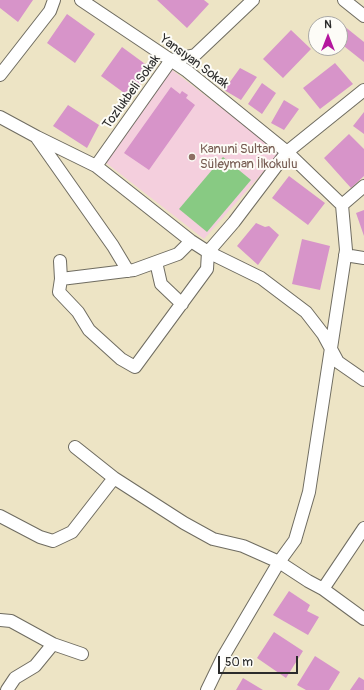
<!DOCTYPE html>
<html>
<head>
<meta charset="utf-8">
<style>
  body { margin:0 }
  #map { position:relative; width:364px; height:690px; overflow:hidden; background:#ede4c5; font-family:Pangolin,sans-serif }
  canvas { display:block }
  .north { position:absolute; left:308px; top:16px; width:40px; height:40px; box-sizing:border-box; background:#fdfcf7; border:1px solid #a9a8a5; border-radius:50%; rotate:0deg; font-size:11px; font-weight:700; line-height:16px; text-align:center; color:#2b2b2b }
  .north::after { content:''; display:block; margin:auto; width:14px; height:18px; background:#b5179e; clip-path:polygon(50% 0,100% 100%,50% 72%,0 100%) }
  .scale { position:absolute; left:218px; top:656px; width:80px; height:18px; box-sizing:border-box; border:2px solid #2b2b2b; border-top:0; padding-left:5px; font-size:12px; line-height:14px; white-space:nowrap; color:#2b2b2b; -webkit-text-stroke:3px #fdfcf7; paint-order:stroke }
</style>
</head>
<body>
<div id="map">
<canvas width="364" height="690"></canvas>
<div class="north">N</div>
<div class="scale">50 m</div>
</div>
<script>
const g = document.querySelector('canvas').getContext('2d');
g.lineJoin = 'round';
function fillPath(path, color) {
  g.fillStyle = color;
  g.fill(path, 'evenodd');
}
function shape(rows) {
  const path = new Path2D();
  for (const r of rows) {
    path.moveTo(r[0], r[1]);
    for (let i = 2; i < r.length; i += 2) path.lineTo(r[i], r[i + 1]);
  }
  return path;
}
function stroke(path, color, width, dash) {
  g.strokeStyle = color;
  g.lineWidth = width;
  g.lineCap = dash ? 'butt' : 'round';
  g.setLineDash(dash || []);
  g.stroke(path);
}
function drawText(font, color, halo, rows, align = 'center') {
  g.font = font + ' Pangolin,sans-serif';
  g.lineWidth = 4;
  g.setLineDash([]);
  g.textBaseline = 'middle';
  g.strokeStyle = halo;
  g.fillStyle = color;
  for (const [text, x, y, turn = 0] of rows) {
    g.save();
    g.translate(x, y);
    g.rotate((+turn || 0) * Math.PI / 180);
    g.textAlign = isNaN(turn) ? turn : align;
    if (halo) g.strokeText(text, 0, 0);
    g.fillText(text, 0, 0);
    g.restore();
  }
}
fillPath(shape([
  [171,69,280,153,204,239,105,162]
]), '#f4cfdd');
fillPath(shape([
  [223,157,251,180,207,232,179,209]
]), '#88ca83');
fillPath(shape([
  [0,0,33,0,18,22,0,8],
  [157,0,204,0,209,4,187,28],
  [67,14,95,34,75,63,47,43],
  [334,18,364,42,364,62,340,43,340,24,329,24],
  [291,30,311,49,283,78,263,59],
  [122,47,152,69,131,98,101,76],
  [335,63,353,84,320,109,303,88],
  [240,68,257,77,241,100,224,90],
  [262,83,276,93,262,114,248,104],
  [171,87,180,94,182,91,188,95,186,98,195,105,149,170,124,153],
  [284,100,299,109,284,130,271,123],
  [68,105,99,125,87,148,53,126],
  [364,112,364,134,353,126],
  [349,134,364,149,364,176,351,188,324,158],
  [289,176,325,203,308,225,272,198],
  [364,210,364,236,356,213],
  [256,223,265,227,269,226,279,235,258,265,237,246],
  [302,239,330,246,320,290,292,284],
  [289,591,310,605,307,611,319,617,308,635,273,615],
  [274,632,303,651,286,678,257,658],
  [315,656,340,672,329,690,306,690,297,685],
  [359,677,364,680,364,690,350,690],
  [243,678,263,690,236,690]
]), '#d794c9');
const minor = shape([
  [81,0,187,71,287,152,342,205,346,250,309,492,295,540,279,562,223,657,207,690],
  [344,0,364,16],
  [0,75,50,11,54,0],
  [0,117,37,137,96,166,191,241,208,252,261,278,306,312,323,334,338,362,364,380],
  [37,138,113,246,128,271],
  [96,166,171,60,195,55,253,0],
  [342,205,364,186],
  [345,255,364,258],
  [60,261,61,279,59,292,78,312,89,330,121,359,135,367,207,269,208,252,234,222,287,152,364,90],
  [156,262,161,284,182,304],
  [61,279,134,270,178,254,191,241],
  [114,478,184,523,213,539,243,546,279,562,308,581,323,589,364,619],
  [0,516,40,537,53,541,72,532,114,478,75,447],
  [323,589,364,528],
  [0,620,11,621,53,644,82,654],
  [7,690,15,678,35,666,53,644]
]);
stroke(minor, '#6f6c61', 14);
stroke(minor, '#fff', 12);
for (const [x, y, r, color] of [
  [192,157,4,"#8d6e63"]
]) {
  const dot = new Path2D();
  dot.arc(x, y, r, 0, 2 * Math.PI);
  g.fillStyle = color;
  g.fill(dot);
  stroke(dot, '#fdfcf7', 1.5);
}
drawText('13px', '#2b2b2b', '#fdfcf7', [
  ["Yansıyan Sokak",194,62,36],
  ["Tozlukbeli Sokak",132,92,-54]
]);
drawText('13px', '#785e54', '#fdfcf7', [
  ["Kanuni Sultan",200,150],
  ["Süleyman İlkokulu",200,165]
], 'left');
</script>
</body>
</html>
